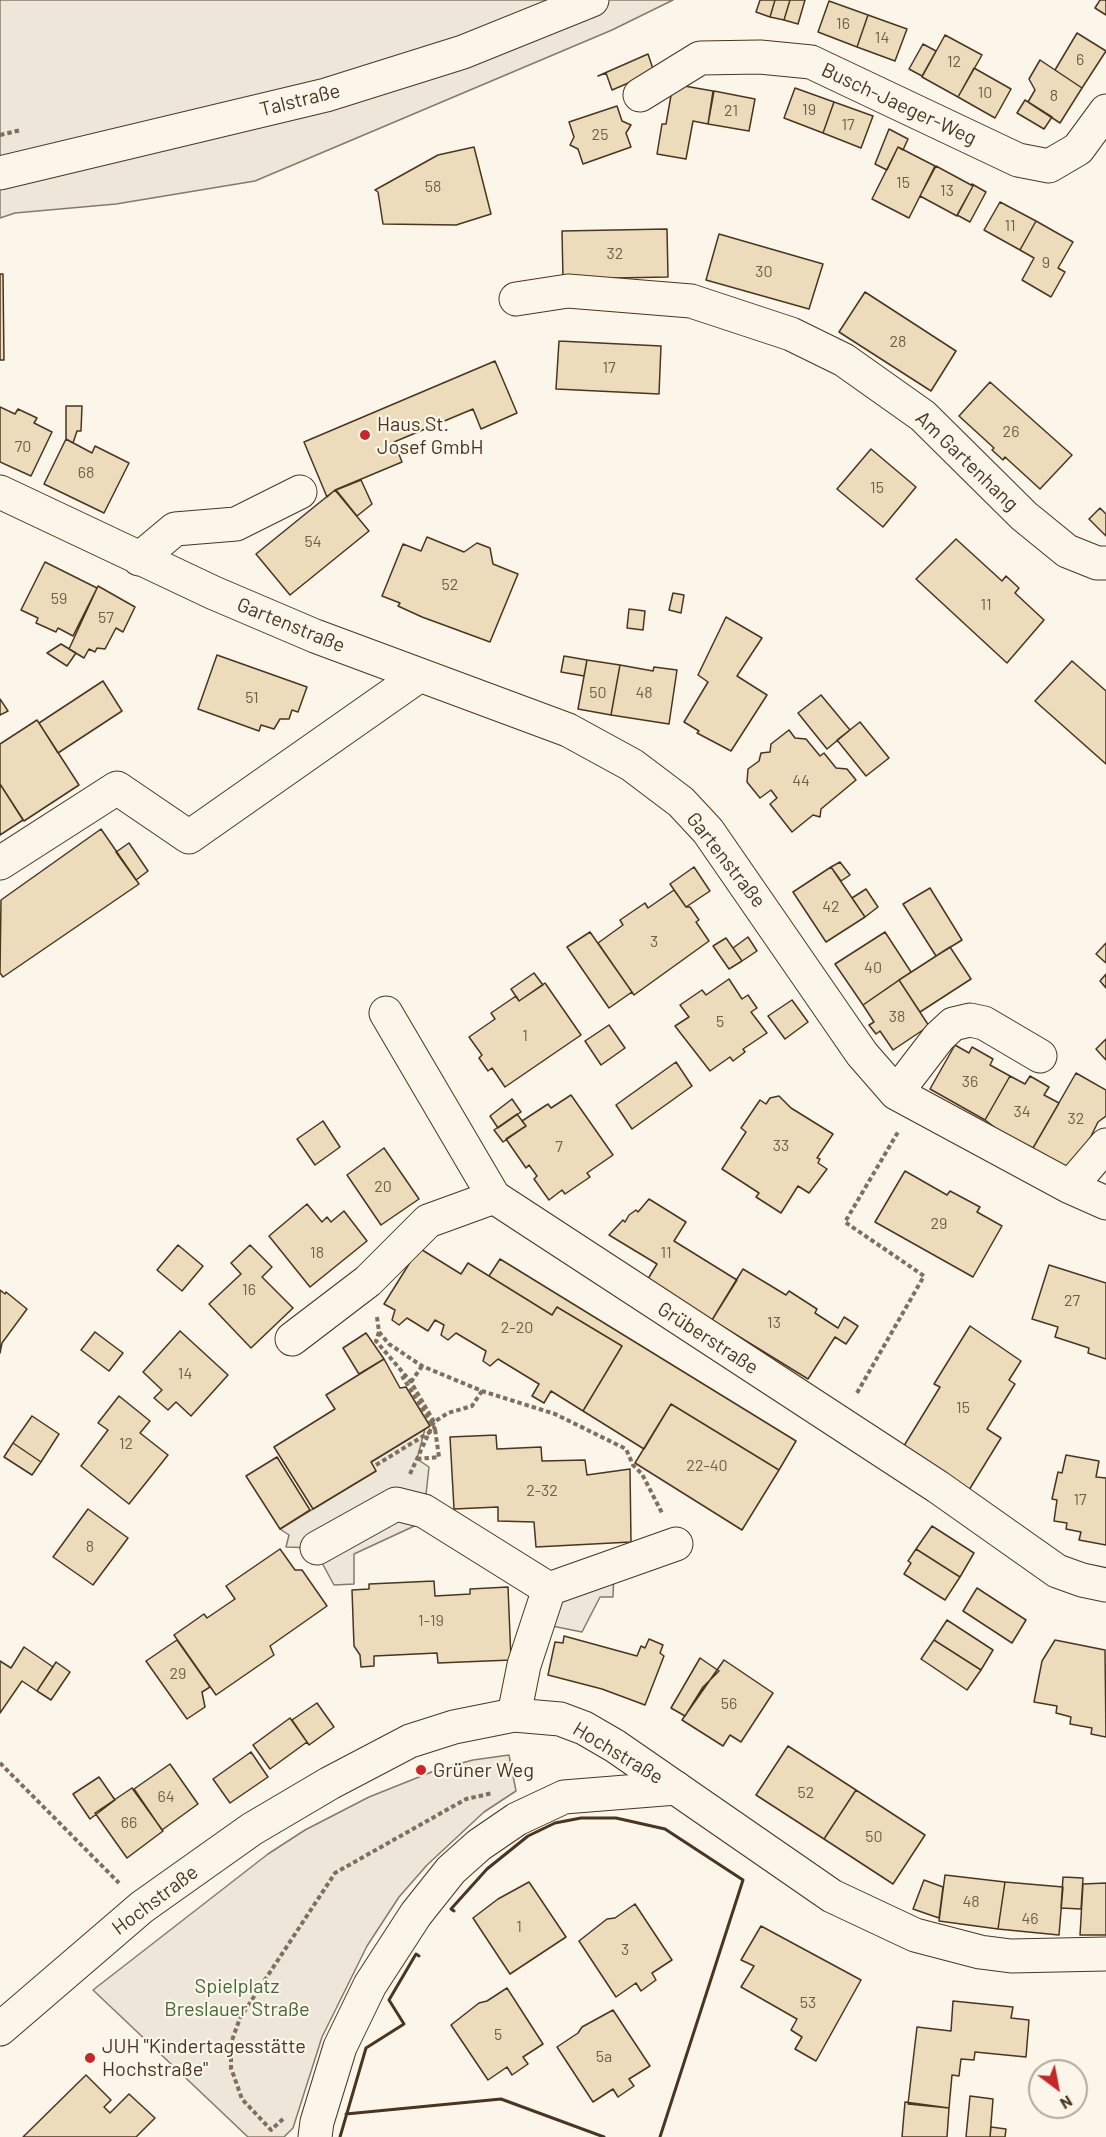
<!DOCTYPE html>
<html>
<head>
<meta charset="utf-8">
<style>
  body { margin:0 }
  #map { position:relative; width:1106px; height:2137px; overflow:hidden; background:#fbf6e9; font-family:Barlow,sans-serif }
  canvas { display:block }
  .north { position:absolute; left:1028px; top:2059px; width:60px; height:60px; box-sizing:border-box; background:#fbf6e9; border:2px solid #b4a999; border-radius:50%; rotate:148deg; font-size:16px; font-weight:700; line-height:24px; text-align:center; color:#4a3520 }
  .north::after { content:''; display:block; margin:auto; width:21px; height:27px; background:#c62828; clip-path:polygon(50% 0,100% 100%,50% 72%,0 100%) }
</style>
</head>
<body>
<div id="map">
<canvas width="1106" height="2137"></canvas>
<div class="north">N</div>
</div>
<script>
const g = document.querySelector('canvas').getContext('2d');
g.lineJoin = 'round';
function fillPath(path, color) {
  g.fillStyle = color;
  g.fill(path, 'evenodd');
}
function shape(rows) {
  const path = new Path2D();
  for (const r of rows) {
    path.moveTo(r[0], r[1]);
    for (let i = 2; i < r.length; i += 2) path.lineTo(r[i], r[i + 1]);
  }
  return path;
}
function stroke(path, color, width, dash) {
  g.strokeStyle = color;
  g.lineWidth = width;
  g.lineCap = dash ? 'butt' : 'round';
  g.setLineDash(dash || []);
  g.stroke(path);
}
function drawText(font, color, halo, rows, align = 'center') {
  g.font = font + ' Barlow,sans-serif';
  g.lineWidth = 4.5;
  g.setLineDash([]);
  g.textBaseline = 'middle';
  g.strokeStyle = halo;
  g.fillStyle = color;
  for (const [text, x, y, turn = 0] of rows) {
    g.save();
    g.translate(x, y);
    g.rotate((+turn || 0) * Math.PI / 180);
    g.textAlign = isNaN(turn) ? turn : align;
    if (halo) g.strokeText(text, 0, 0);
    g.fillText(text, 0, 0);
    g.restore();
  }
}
const green = shape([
  [0,0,673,0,612,30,255,181,116,204,15,213,0,218,0,0],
  [509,1755,516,1791,484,1812,427,1865,399,1897,367,1946,322,2037,293,2128,284,2137,248,2137,93,1990,268,1854,305,1830,369,1797,439,1769,473,1760,509,1755]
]);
fillPath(green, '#ede6d9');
stroke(green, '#887966', 1.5);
const parking = shape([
  [425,1429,417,1459,429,1467,423,1522,354,1554,354,1584,334,1585,314,1548,286,1547,289,1535,280,1529,376,1471,371,1462,425,1429],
  [614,1571,613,1597,600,1597,582,1632,552,1626,564,1594,614,1571]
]);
fillPath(parking, '#ede7d9');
stroke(parking, '#887966', 1.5);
const building = shape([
  [760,0,775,0,770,17,756,12,760,0],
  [775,0,790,0,784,20,770,17,775,0],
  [790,0,805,0,798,24,784,20,790,0],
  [1100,0,1106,0,1106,15,1095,8,1100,0],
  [829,1,868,15,857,47,818,32,829,1],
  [868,15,907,29,895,61,857,47,868,15],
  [1077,33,1106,51,1082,88,1055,70,1077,33],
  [945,35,982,55,958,97,922,77,945,35],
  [923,44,936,51,922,76,909,69,923,44],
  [648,54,654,72,612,90,606,73,598,76,648,54],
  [1040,60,1082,88,1060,123,1028,102,1035,90,1029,79,1040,60],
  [974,68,1011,89,995,118,958,97,974,68],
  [673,84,713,91,708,124,693,121,686,159,657,154,662,124,666,124,673,84],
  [795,88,834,102,823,133,784,118,795,88],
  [714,91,755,99,749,131,708,124,714,91],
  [1025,100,1052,117,1044,129,1017,113,1025,100],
  [834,102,873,116,861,148,823,133,834,102],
  [617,106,622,121,631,125,626,133,631,147,583,164,578,149,570,145,574,137,569,122,617,106],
  [889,129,908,139,903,150,898,147,887,170,875,164,889,129],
  [474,147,491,214,456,225,383,224,378,192,375,190,438,155,474,147],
  [898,147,935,166,909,218,872,199,898,147],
  [936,166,973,186,957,216,920,196,936,166],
  [972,184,986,192,970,222,957,215,973,186,972,184],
  [1000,202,1036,221,1020,250,984,230,1000,202],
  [1036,221,1073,242,1058,268,1065,272,1051,297,1022,280,1034,258,1020,250,1036,221],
  [667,229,668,277,563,279,562,231,667,229],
  [719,234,823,264,809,309,706,280,719,234],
  [0,274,3,274,4,360,0,360,0,274],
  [865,292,956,351,931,391,839,332,865,292],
  [559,341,661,346,659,394,556,389,559,341],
  [495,361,517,413,481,429,473,409,394,442,402,462,335,490,327,497,304,442,495,361],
  [990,382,1072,455,1040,489,1005,457,1003,460,992,450,994,448,959,416,990,382],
  [66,406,82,406,81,431,77,431,73,443,66,439,66,406],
  [0,407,15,414,18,409,37,418,34,423,52,432,31,476,0,462,0,407],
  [66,439,92,453,95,446,129,463,104,513,44,484,66,439],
  [871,449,916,487,883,527,837,489,871,449],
  [361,480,372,504,357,516,336,490,361,480],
  [335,490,369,531,290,595,256,554,335,490],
  [1100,508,1106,514,1106,536,1089,519,1100,508],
  [427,537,464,552,477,543,490,548,493,564,518,574,490,642,422,617,398,606,400,603,382,596,403,544,421,551,427,537],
  [956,539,1002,581,1006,576,1019,588,1015,593,1044,620,1007,663,916,579,956,539],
  [45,562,97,588,73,636,58,628,56,632,36,623,38,618,21,610,45,562],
  [98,586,135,607,123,632,116,628,105,649,97,648,95,652,89,649,84,658,69,649,98,586],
  [673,593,684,595,681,613,669,610,673,593],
  [629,609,645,611,643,630,627,628,629,609],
  [726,617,762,638,737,676,767,695,731,751,697,733,699,731,684,722,708,682,698,675,726,617],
  [61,644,76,653,67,666,47,653,61,644],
  [217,655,307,687,298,712,292,710,289,719,280,719,274,729,261,725,259,731,198,709,217,655],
  [564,656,587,660,584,676,561,672,564,656],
  [587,660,620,665,611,715,578,709,587,660],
  [1072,661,1106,691,1106,764,1035,701,1072,661],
  [620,665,653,671,654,667,677,670,669,724,611,715,620,665],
  [103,681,122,711,58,753,39,723,103,681],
  [821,695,850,730,827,749,798,713,821,695],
  [0,699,8,711,0,715,0,699],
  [37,720,79,785,24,821,0,784,0,744,37,720],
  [860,722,889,758,866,776,837,740,860,722],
  [789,730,795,738,806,739,820,756,824,753,836,768,847,769,856,780,821,809,820,817,813,815,792,832,770,804,777,798,771,790,760,798,747,782,748,769,759,761,761,753,770,752,771,744,789,730],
  [0,784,23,820,0,835,0,784],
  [101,829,139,884,3,977,0,973,1,900,101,829],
  [129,843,148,871,136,880,116,852,129,843],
  [840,862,850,875,841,881,831,867,840,862],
  [694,867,710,891,686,907,670,884,694,867],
  [831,867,865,917,826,942,793,892,831,867],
  [930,888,962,940,936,956,903,904,930,888],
  [866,889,878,907,865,917,852,898,866,889],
  [674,890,686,907,690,907,699,920,696,922,709,941,634,995,598,943,623,925,620,920,645,903,648,908,674,890],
  [590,932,632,992,609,1008,567,947,590,932],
  [885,932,911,972,863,1005,835,964,885,932],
  [748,937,757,951,742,961,733,948,748,937],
  [726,938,742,961,729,969,713,946,726,938],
  [1106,943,1106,963,1096,954,1106,943],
  [950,947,971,979,920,1012,899,980,950,947],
  [534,973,543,985,519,1001,511,989,534,973],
  [1106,974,1106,988,1100,981,1106,974],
  [729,979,742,999,748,995,757,1008,751,1012,767,1033,743,1049,745,1052,733,1061,730,1057,710,1071,675,1026,689,1017,680,1005,702,990,706,995,729,979],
  [899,980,929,1026,893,1050,880,1031,876,1034,869,1025,874,1022,863,1005,899,980],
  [545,983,581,1035,505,1087,492,1068,488,1071,479,1058,482,1055,469,1037,495,1019,491,1013,516,996,519,1001,545,983],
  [792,1000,808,1022,785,1039,768,1016,792,1000],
  [609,1025,625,1048,601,1065,585,1041,609,1025],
  [1106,1039,1106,1060,1096,1049,1106,1039],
  [955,1045,969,1053,972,1047,993,1059,990,1065,1010,1076,985,1120,930,1089,955,1045],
  [676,1062,692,1086,632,1129,616,1105,676,1062],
  [1076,1073,1106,1090,1106,1116,1098,1122,1077,1165,1067,1170,1032,1150,1076,1073],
  [1010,1076,1025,1084,1030,1076,1049,1087,1044,1095,1059,1103,1033,1148,1001,1132,985,1120,1010,1076],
  [571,1095,613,1155,587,1173,590,1177,565,1194,562,1190,549,1200,534,1179,537,1176,529,1165,526,1168,506,1139,526,1126,522,1121,548,1104,551,1108,571,1095],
  [779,1096,791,1108,833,1134,817,1158,820,1159,818,1163,827,1169,809,1193,798,1186,781,1213,756,1197,759,1193,722,1169,746,1132,741,1128,760,1100,766,1104,770,1098,779,1096],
  [512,1099,521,1112,498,1128,490,1116,512,1099],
  [517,1114,526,1126,503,1142,494,1130,517,1114],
  [323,1121,340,1147,315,1165,297,1139,323,1121],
  [384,1148,419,1199,381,1225,347,1175,384,1148],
  [905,1171,947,1195,950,1191,980,1207,977,1212,1002,1226,973,1277,875,1222,905,1171],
  [649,1199,686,1222,674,1241,737,1280,707,1328,646,1282,657,1264,609,1235,623,1220,625,1222,629,1215,636,1210,638,1212,649,1199],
  [307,1204,322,1222,327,1217,331,1222,344,1211,367,1241,310,1287,269,1236,307,1204],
  [178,1245,203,1266,182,1291,157,1270,178,1245],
  [250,1245,272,1267,262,1277,293,1308,251,1348,209,1304,241,1274,231,1263,250,1245],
  [419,1248,461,1274,468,1263,552,1315,557,1307,622,1346,583,1411,551,1391,544,1403,532,1396,539,1384,498,1359,490,1366,483,1361,486,1351,456,1333,448,1340,441,1335,444,1325,435,1320,428,1331,407,1318,399,1325,392,1320,395,1310,384,1304,419,1248],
  [500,1259,796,1441,779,1470,671,1404,644,1449,583,1411,622,1346,557,1307,552,1315,489,1276,500,1259],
  [1049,1265,1106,1283,1106,1359,1088,1353,1089,1348,1055,1337,1058,1327,1032,1319,1049,1265],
  [743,1269,786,1295,789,1291,817,1309,815,1313,838,1328,844,1317,858,1326,846,1344,835,1337,808,1379,712,1320,743,1269],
  [0,1290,5,1294,6,1292,27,1309,2,1343,0,1353,0,1290],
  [970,1326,1021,1361,1009,1380,1015,1384,987,1429,1001,1438,969,1490,902,1449,940,1387,934,1384,970,1326],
  [180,1331,228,1375,191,1416,176,1402,168,1410,154,1398,162,1390,143,1372,180,1331],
  [95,1332,123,1353,109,1371,81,1350,95,1332],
  [366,1333,384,1359,359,1374,343,1348,366,1333],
  [384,1359,400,1388,406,1387,430,1426,371,1462,376,1471,313,1509,274,1447,335,1409,326,1395,384,1359],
  [119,1396,150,1421,140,1433,168,1455,129,1504,81,1466,108,1430,98,1423,119,1396],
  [671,1404,779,1470,742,1530,635,1463,671,1404],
  [32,1416,59,1434,41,1462,13,1443,32,1416],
  [496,1435,497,1449,541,1447,542,1461,585,1460,587,1475,630,1469,631,1542,536,1547,534,1522,498,1521,498,1507,454,1509,450,1437,496,1435],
  [13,1443,41,1462,32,1475,4,1457,13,1443],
  [1066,1455,1099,1461,1096,1477,1106,1478,1106,1545,1079,1540,1081,1532,1066,1529,1067,1523,1054,1521,1057,1500,1052,1499,1058,1472,1062,1473,1066,1455],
  [277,1457,310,1510,280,1529,246,1476,277,1457],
  [88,1509,128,1538,93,1585,53,1557,88,1509],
  [932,1526,974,1553,960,1577,916,1549,932,1526],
  [280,1549,295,1570,302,1570,327,1606,270,1646,274,1655,216,1695,174,1635,204,1614,207,1618,235,1599,226,1586,280,1549],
  [916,1549,960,1577,945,1600,904,1574,911,1563,908,1561,916,1549],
  [434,1581,435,1596,470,1594,470,1589,508,1587,511,1660,438,1663,437,1653,374,1656,374,1666,361,1667,360,1655,354,1646,352,1590,369,1589,369,1584,434,1581],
  [977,1588,1026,1620,1012,1643,963,1611,977,1588],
  [947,1620,993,1650,981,1670,934,1640,947,1620],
  [564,1636,637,1656,641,1646,645,1648,649,1639,663,1645,660,1653,664,1656,645,1705,602,1689,548,1675,555,1642,563,1643,564,1636],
  [177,1640,210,1687,202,1692,205,1707,187,1719,146,1661,177,1640],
  [934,1640,981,1670,967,1690,921,1659,934,1640],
  [1055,1640,1105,1650,1106,1737,1091,1734,1092,1728,1070,1724,1071,1717,1056,1713,1057,1706,1034,1702,1042,1661,1055,1640],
  [24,1647,53,1667,37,1691,22,1681,0,1713,0,1661,11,1668,24,1647],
  [700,1658,719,1671,703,1687,685,1716,671,1708,700,1658],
  [724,1660,773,1693,741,1742,730,1735,723,1746,682,1720,724,1660],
  [56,1662,70,1672,51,1700,37,1691,56,1662],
  [317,1703,334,1727,309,1745,292,1720,317,1703],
  [290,1718,307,1742,270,1769,253,1745,290,1718],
  [788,1746,856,1790,824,1839,756,1795,788,1746],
  [251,1752,268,1777,230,1803,213,1779,251,1752],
  [170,1764,198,1804,162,1830,134,1789,170,1764],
  [99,1777,115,1800,90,1819,73,1794,99,1777],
  [132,1788,163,1831,127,1858,95,1813,132,1788],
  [856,1790,925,1835,893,1884,824,1839,856,1790],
  [945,1875,1005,1882,998,1929,939,1921,945,1875],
  [1063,1877,1083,1878,1081,1909,1061,1908,1063,1877],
  [924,1880,943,1887,939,1918,913,1909,924,1880],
  [529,1882,566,1937,510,1974,473,1918,498,1899,529,1882],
  [1005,1882,1063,1887,1059,1935,998,1929,1005,1882],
  [1106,1883,1106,1935,1080,1935,1083,1884,1106,1883],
  [635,1904,672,1960,652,1973,656,1980,641,1991,636,1983,616,1997,579,1941,607,1919,615,1918,635,1904],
  [761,1926,861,1980,816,2061,795,2049,802,2037,791,2030,797,2019,741,1987,754,1966,741,1960,761,1926],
  [507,1988,543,2044,523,2057,528,2064,512,2075,507,2067,488,2080,451,2025,479,2003,487,2001,507,1988],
  [953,2001,1013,2007,1011,2018,1029,2020,1026,2057,975,2052,974,2060,961,2059,959,2076,952,2075,949,2108,908,2104,917,2027,951,2031,953,2001],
  [613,2010,650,2066,629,2079,634,2086,618,2097,613,2089,593,2102,557,2047,578,2033,582,2027,613,2010],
  [86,2075,111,2100,104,2107,110,2113,129,2094,155,2118,136,2137,23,2137,86,2075],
  [970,2096,993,2099,990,2137,966,2137,970,2096],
  [905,2102,949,2108,947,2137,902,2137,905,2102],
  [991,2127,1006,2129,1005,2137,990,2137,991,2127]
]);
fillPath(building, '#ecdcbc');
stroke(building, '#4a3520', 1.5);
const minor = shape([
  [640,95,700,58,760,57,811,62,1018,160,1049,166,1078,149,1106,111],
  [516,299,568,291,691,301,791,334,844,360,923,416,1024,516,1067,551,1097,563,1106,563],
  [0,492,214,593,315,636,568,730,632,765,681,802,708,831,862,1054,896,1093,1070,1187,1106,1203],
  [139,559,175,529,236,524,300,492],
  [0,863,117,788,189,837,420,675],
  [386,1013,494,1197,938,1487,1057,1571,1082,1580,1106,1585],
  [896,1093,939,1037,953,1024,970,1020,984,1023,1040,1056],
  [1070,1187,1106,1145],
  [292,1339,368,1281,428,1221,494,1197],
  [317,1548,396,1504,424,1511,549,1589],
  [514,1715,524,1665,549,1589,676,1544],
  [315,2137,317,2122,340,2047,370,1985,416,1914,451,1870,479,1845,517,1819,564,1797,676,1788]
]);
const major = shape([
  [0,173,326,95,463,52,592,0],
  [0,2029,142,1907,252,1829,330,1783,410,1741,454,1727,514,1715,560,1719,584,1728,615,1746,832,1896,915,1935,980,1952,1011,1956,1106,1954]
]);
stroke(minor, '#4a3520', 35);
stroke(major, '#4a3520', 35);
stroke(shape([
  [0,135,21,130],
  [377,1317,379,1332,389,1344,422,1366,482,1391,555,1414,626,1449,633,1465,642,1474,663,1515],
  [379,1332,376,1341,411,1382,434,1422],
  [411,1382,422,1366],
  [857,1393,924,1276,845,1222,898,1132],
  [417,1459,439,1457,435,1429],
  [410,1474,434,1422,448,1413,472,1406,482,1391],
  [0,1763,119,1883],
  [283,2119,271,2130,242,2099,231,2068,231,2043,240,2018,335,1873,466,1799,493,1793]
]), '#7f6f5c', 4, [4.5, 3]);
stroke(minor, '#fbf6e9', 33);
stroke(major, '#fbf6e9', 33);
stroke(shape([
  [376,1465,435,1429,402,1376]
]), '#7f6f5c', 4, [4.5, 3]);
stroke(shape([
  [454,1911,451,1909,487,1869,528,1836,555,1823,581,1818,616,1818,665,1829,743,1880,660,2137],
  [346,2114,501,2099,604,2137],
  [340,2137,366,2048,404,2024,389,2000,416,1954,419,1956]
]), '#4a3520', 3);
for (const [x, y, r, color] of [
  [365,435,6,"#c62828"],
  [421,1770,6,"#c62828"],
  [90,2058,6,"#c62828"]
]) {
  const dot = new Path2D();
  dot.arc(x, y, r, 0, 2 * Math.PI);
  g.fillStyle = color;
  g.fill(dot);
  stroke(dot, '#fbf6e9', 2);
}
drawText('16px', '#725f47', null, [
  ["16",843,24],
  ["14",882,38],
  ["6",1080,60],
  ["12",954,62],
  ["10",985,93],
  ["8",1054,96],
  ["19",809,110],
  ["21",731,111],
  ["17",848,125],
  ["25",600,135],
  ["15",903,183],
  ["58",433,187],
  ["13",947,191],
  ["11",1010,226],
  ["32",615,254],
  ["9",1046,263],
  ["30",764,272],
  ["28",898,342],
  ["17",609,368],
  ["26",1011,432],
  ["70",23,447],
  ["68",86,473],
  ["15",877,488],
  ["54",313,542],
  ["52",450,585],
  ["59",59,599],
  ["11",986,605],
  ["57",106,618],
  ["50",598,693],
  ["48",644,693],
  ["51",252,698],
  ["44",801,781],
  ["42",831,907],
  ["3",654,942],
  ["40",873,968],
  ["38",897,1017],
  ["5",720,1022],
  ["1",525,1036],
  ["36",970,1082],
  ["34",1022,1112],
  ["32",1076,1119],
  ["33",781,1146],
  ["7",559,1147],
  ["20",383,1187],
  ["29",939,1224],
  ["18",317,1253],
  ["11",666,1253],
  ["16",249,1290],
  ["27",1072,1301],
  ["13",774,1323],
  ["2-20",517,1328],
  ["14",185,1374],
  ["15",963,1408],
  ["12",126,1444],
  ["22-40",707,1466],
  ["2-32",542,1491],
  ["17",1080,1500],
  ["8",90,1547],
  ["1-19",431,1621],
  ["29",178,1674],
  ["56",729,1704],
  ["52",806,1793],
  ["64",166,1797],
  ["66",129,1823],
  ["50",874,1837],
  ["48",971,1902],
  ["46",1030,1919],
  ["1",519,1927],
  ["3",625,1950],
  ["53",808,2003],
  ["5",498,2035],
  ["5a",604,2057]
]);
drawText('20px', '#4a3520', '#fbf6e9', [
  ["Talstraße",300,100,-14],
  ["Busch-Jaeger-Weg",899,104,25],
  ["Am Gartenhang",967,461,44],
  ["Gartenstraße",291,625,22],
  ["Gartenstraße",726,860,52],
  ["Grüberstraße",708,1338,33],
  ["Hochstraße",618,1753,31],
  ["Hochstraße",155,1900,-37]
]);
drawText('20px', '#4a3520', '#fbf6e9', [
  ["Haus St.",377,424],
  ["Josef GmbH",377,447],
  ["Grüner Weg",433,1770],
  ["JUH \"Kindertagesstätte",102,2046],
  ["Hochstraße\"",102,2069]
], 'left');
drawText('20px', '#436837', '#fbf6e9', [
  ["Spielplatz",237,1986],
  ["Breslauer Straße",237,2009]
]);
</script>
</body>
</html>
